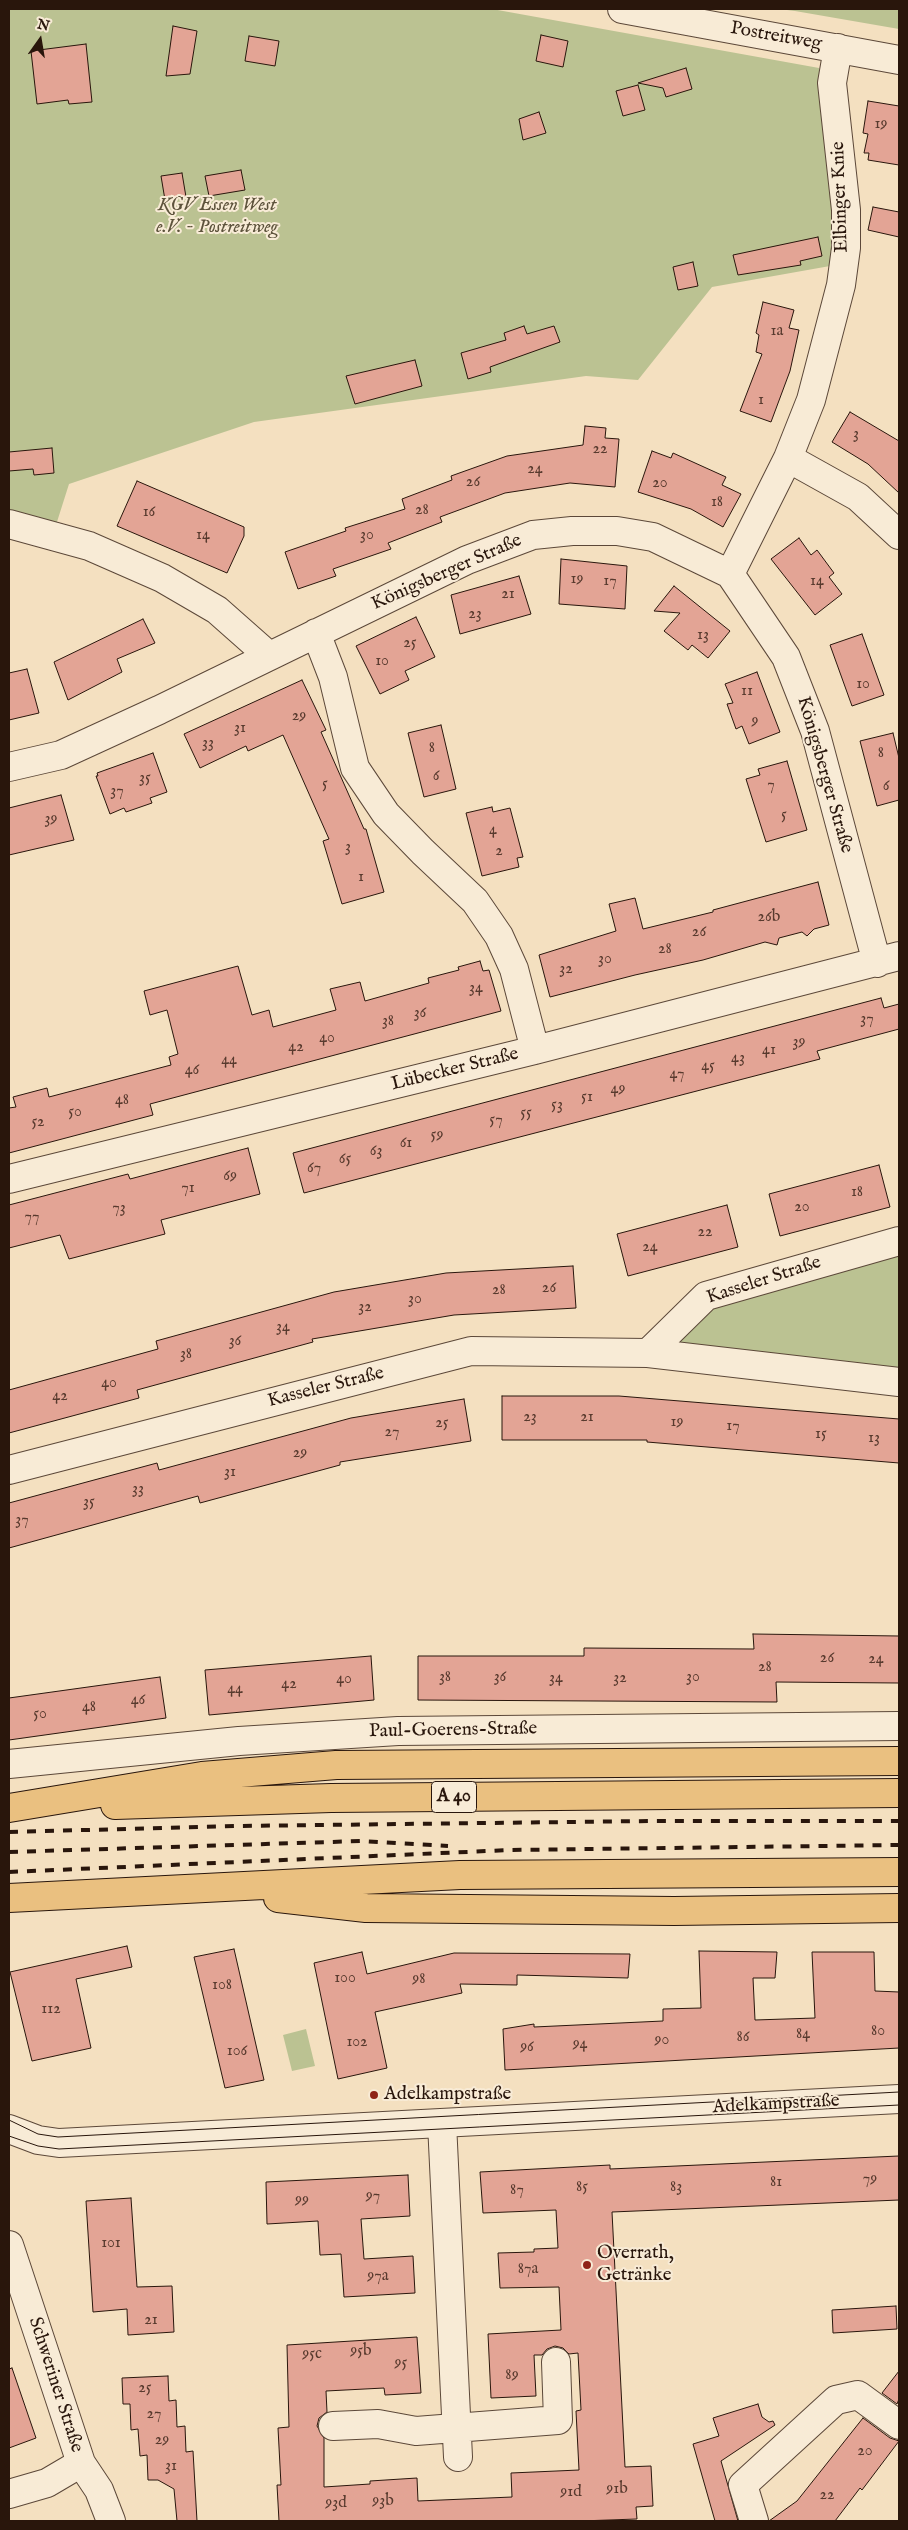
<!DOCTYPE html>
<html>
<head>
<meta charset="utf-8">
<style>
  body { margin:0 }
  #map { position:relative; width:908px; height:2530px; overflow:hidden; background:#f4e0c0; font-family:"IM FELL English",serif }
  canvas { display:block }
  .frame { position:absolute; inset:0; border:10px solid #29160c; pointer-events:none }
  .north { position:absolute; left:15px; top:15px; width:50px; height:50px; -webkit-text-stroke:4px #f8ebd6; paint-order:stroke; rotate:13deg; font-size:14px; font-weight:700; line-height:20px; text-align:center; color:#29160c }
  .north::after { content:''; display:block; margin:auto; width:18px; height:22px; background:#29160c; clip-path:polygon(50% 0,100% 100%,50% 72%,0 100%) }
</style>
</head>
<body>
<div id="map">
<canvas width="908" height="2530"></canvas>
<div class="frame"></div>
<div class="north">N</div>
</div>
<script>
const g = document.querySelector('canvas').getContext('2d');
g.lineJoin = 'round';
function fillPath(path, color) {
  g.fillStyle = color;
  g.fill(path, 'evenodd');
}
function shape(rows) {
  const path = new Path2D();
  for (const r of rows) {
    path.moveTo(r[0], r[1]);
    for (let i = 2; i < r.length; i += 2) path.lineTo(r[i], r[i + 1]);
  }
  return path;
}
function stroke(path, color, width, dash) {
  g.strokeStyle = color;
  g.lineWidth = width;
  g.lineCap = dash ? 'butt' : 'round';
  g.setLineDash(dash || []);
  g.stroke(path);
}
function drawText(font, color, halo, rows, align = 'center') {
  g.font = font + ' "IM FELL English",serif';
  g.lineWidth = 4;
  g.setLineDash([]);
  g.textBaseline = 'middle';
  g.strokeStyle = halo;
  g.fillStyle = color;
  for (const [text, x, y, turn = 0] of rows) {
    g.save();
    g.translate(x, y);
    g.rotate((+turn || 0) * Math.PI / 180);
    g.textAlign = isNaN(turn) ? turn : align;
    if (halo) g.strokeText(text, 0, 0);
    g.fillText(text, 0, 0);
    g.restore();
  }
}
fillPath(shape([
  [9,9,492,9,819,68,836,206,830,266,712,287,638,380,586,376,254,422,69,484,56,525,9,516],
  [779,9,899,9,899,29,795,11],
  [899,1250,899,1373,673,1347,710,1308],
  [306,2029,315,2066,292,2071,283,2035]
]), '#bbc292');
const building = shape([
  [173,26,197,31,190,74,166,76,173,26],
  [541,35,568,41,563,67,536,61,541,35],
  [249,36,279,41,275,66,245,61,249,36],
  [86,44,92,102,69,104,68,100,37,104,31,51,86,44],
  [686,68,692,89,666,97,663,88,638,83,686,68],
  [638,85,645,110,623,116,616,91,638,85],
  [868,101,899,106,899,165,868,160,869,153,864,153,868,134,863,133,868,101],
  [539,112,546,133,523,140,519,119,539,112],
  [241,170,245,190,209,196,205,176,241,170],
  [182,173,186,197,165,200,161,176,182,173],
  [873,207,899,212,899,237,868,230,873,207],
  [818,237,822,256,800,261,801,265,738,275,733,255,818,237],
  [693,262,698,286,678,290,673,267,693,262],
  [763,302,794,310,789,328,799,330,790,371,771,422,740,411,762,354,756,352,759,335,756,333,763,302],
  [524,326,527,334,554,326,560,342,490,367,491,372,468,379,461,353,506,340,504,333,524,326],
  [415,360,422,386,355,404,346,376,415,360],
  [850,412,899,441,899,493,868,464,832,442,850,412],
  [585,426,606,428,605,438,619,439,615,487,570,483,505,493,440,517,442,522,388,543,391,549,333,569,336,576,298,589,285,552,346,531,345,528,405,509,402,499,452,480,451,476,507,456,583,445,585,426],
  [52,448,54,473,34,475,33,469,9,471,9,452,52,448],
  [652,451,671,458,673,453,726,477,722,485,741,494,723,527,691,509,638,492,652,451],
  [137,481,244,527,244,536,227,573,117,526,137,481],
  [799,538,811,555,817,550,834,573,829,577,842,594,815,615,771,559,799,538],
  [561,559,627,566,625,609,559,604,561,559],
  [519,576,531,614,460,634,451,595,519,576],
  [674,586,730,631,708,658,692,645,688,650,664,631,680,613,654,611,674,586],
  [416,617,435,657,405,671,409,680,380,694,356,646,416,617],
  [143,619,155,643,117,659,122,672,68,700,54,662,143,619],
  [862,634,884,695,852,706,830,645,862,634],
  [27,669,39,713,9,720,9,673,27,669],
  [757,672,780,732,749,744,742,726,736,729,727,704,733,703,725,684,757,672],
  [302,680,326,730,321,732,364,829,366,829,384,892,342,904,323,841,329,839,283,735,248,751,246,746,200,768,184,734,302,680],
  [441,725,456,789,424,797,408,733,441,725],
  [893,733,899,758,899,800,877,806,860,741,893,733],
  [153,753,167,792,150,798,152,803,126,812,124,808,110,814,96,776,98,776,97,773,153,753],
  [787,761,807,830,766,842,746,779,760,775,758,769,787,761],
  [61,795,74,840,9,855,9,808,61,795],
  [492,807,493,812,510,808,523,857,517,858,519,867,482,876,466,813,492,807],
  [818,882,829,925,814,929,807,936,802,932,779,938,777,945,765,942,703,960,635,975,550,997,539,955,616,931,609,904,635,898,643,929,713,912,713,910,818,882],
  [480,961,483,971,489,970,501,1011,150,1104,153,1115,9,1153,9,1108,16,1107,13,1097,47,1088,49,1097,171,1065,169,1057,178,1054,167,1010,150,1015,144,991,238,966,252,1015,269,1010,273,1027,336,1010,330,989,360,982,365,1001,429,983,428,978,459,970,458,967,480,961],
  [881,998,884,1008,899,1004,899,1029,817,1051,820,1059,304,1193,293,1153,881,998],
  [248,1148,260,1194,161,1220,165,1234,69,1259,60,1235,9,1248,9,1205,128,1174,130,1179,248,1148],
  [879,1165,890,1207,780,1236,769,1194,879,1165],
  [727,1205,738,1247,628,1276,617,1234,727,1205],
  [573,1266,576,1308,454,1315,312,1339,313,1342,137,1390,139,1398,9,1433,9,1390,158,1349,156,1341,334,1292,446,1273,573,1266],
  [502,1396,619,1396,899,1419,899,1463,647,1442,647,1440,502,1440,502,1396],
  [464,1399,471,1441,340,1462,340,1465,200,1503,198,1496,9,1548,9,1503,157,1463,159,1470,351,1418,464,1399],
  [753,1634,899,1636,899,1683,776,1682,777,1702,418,1700,418,1656,584,1656,584,1648,754,1649,753,1634],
  [371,1656,374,1700,209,1715,205,1670,371,1656],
  [160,1677,166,1718,9,1740,9,1698,160,1677],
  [127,1946,132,1967,76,1979,91,2048,32,2061,10,1972,127,1946],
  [234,1949,264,2080,225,2088,194,1957,234,1949],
  [699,1951,777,1952,775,1978,753,1978,755,2020,815,2018,812,1952,874,1952,875,1991,899,1992,899,2048,505,2070,503,2029,534,2024,534,2027,663,2021,663,2009,701,2008,699,1951],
  [362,1952,367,1974,454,1953,630,1954,628,1978,517,1975,517,1985,460,1984,462,1993,375,2012,387,2068,338,2079,314,1963,362,1952],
  [899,2156,899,2200,612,2212,625,2467,651,2466,653,2506,636,2507,637,2519,580,2521,279,2521,277,2485,281,2485,278,2428,289,2427,287,2345,417,2337,421,2393,385,2395,384,2388,326,2391,327,2412,319,2418,317,2426,324,2438,324,2487,370,2484,370,2481,417,2478,418,2501,512,2497,511,2473,579,2470,576,2411,581,2410,578,2353,569,2354,563,2348,555,2346,547,2349,542,2355,534,2355,536,2396,491,2398,488,2334,561,2330,559,2287,500,2288,498,2253,534,2252,534,2249,558,2248,556,2210,483,2213,480,2172,610,2165,610,2169,899,2156],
  [408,2175,410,2216,361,2219,364,2259,413,2256,415,2293,344,2297,341,2254,320,2255,318,2221,267,2224,266,2182,408,2175],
  [131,2198,137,2287,172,2286,174,2332,128,2335,127,2309,93,2312,86,2201,131,2198],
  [896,2306,897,2329,833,2333,832,2310,896,2306],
  [12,2368,36,2438,9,2448,9,2369,12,2368],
  [899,2371,899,2399,897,2404,882,2393,899,2371],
  [168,2376,169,2401,176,2400,177,2427,185,2426,186,2452,193,2451,197,2521,177,2521,174,2489,158,2480,148,2480,147,2455,140,2456,138,2429,131,2430,130,2404,123,2404,122,2378,168,2376],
  [758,2404,762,2417,769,2422,773,2421,775,2425,721,2461,738,2521,715,2521,693,2444,719,2436,713,2418,758,2404],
  [863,2418,890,2438,899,2441,862,2490,860,2488,835,2521,769,2521,797,2501,863,2418]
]);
fillPath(building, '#e3a495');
stroke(building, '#29160c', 1);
const minor = shape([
  [622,9,899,60],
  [788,458,858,497,899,535],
  [9,524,89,546,162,578,217,610,269,656],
  [730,574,788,458,811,400,841,285,846,248,846,210,832,83,838,48],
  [316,633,333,677,355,768,386,814,423,852,475,901,499,936,514,969,535,1050],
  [9,767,61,755,159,710,467,560,533,535,572,531,617,531,653,537,730,574,786,657,815,731,877,963],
  [9,1179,535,1050,899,956],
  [648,1353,899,1382],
  [9,1470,471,1351,648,1353,706,1296,899,1241],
  [9,1764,239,1741,398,1731,899,1726],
  [442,2123,458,2457],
  [9,2129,38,2140,59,2143,899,2099],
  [9,2245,81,2463,99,2490,111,2521],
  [333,2426,378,2424,416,2431,558,2420,556,2362],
  [9,2494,47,2483,81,2463],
  [754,2521,743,2485,836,2400,858,2395,899,2425]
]);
const highway = shape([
  [115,1805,331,1798,899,1793],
  [9,1808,202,1776,336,1765,899,1761],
  [9,1898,460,1875,899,1872],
  [278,1898,366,1908,674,1911,899,1908]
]);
stroke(minor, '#5c4839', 30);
stroke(highway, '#29160c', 30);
stroke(minor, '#f8ebd6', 28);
stroke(highway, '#eac080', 28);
stroke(shape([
  [9,2120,38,2134,58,2137,899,2092],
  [9,2136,38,2146,59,2149,899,2105]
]), '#29160c', 1);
stroke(shape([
  [9,1832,238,1826,651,1821,899,1821],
  [9,1852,361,1841,448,1846],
  [9,1872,511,1850,899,1845]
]), '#29160c', 4, [9, 9]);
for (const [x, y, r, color] of [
  [374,2095,5,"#8f2418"],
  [587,2265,5,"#8f2418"]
]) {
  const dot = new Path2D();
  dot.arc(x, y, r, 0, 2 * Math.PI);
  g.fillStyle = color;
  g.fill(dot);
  stroke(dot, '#f8ebd6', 2);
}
drawText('16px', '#583a2e', null, [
  ["19",881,125],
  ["1a",777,332],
  ["1",761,401],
  ["3",856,435],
  ["22",600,450],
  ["24",535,470],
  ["26",473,483],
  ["20",660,484],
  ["18",717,503],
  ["28",422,511],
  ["16",149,513],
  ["14",203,536],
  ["30",367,536],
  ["19",577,580],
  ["17",610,582],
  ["14",817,582],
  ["21",508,595],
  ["23",475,615],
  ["13",703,636],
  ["25",410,644],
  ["10",382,662],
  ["10",863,685],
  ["11",747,692],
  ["29",299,717],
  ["9",755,722],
  ["31",240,729],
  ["33",208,744],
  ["8",432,749],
  ["8",881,754],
  ["6",436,777],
  ["35",145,779],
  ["5",325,785],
  ["7",771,786],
  ["6",886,787],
  ["37",117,792],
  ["5",784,816],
  ["39",51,820],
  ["4",493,831],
  ["3",348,848],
  ["2",499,852],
  ["1",361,878],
  ["26b",769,918],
  ["26",699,933],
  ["28",665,950],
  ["30",605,960],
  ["32",566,970],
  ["34",476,989],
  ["36",420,1014],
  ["37",867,1020],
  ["38",388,1022],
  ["40",327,1039],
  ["39",799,1043],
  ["42",296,1048],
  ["41",769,1051],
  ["43",738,1059],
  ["44",229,1061],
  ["45",708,1067],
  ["46",192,1071],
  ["47",677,1075],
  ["49",618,1090],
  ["51",587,1098],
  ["48",122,1101],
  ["53",557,1106],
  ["50",75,1113],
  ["55",526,1114],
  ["57",496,1121],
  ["52",38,1123],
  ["59",437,1136],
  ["61",406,1144],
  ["63",376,1152],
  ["65",345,1160],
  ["67",314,1169],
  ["69",230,1177],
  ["71",188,1189],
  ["18",857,1193],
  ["20",802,1208],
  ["73",119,1209],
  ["77",32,1218],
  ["22",705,1233],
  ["24",650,1248],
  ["26",549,1289],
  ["28",499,1291],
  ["30",415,1300],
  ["32",365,1308],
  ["34",283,1328],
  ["36",235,1342],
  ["38",186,1355],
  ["40",109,1384],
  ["42",60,1397],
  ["23",530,1418],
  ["21",587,1418],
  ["19",677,1423],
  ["25",442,1424],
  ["17",733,1427],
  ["27",392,1433],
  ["15",821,1435],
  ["13",874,1439],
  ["29",300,1454],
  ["31",230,1473],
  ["33",138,1490],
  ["35",89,1503],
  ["37",22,1521],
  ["26",827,1659],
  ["24",876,1660],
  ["28",765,1668],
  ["38",445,1678],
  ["36",500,1678],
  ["30",693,1678],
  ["34",556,1679],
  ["32",620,1679],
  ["40",344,1680],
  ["42",289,1685],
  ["44",235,1690],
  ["46",138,1701],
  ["48",89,1708],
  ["50",40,1715],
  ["100",345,1979],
  ["98",419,1980],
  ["108",222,1986],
  ["112",51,2010],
  ["80",878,2032],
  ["84",803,2035],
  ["86",743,2038],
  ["90",662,2041],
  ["102",357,2043],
  ["94",580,2045],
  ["96",527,2048],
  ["106",237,2052],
  ["79",870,2180],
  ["81",776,2183],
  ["85",582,2188],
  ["83",676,2188],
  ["87",517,2191],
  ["97",373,2197],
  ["99",302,2201],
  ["101",111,2244],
  ["87a",528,2270],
  ["97a",378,2277],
  ["21",151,2321],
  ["95b",361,2352],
  ["95c",312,2355],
  ["95",401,2364],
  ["89",512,2376],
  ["25",145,2389],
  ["27",154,2415],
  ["29",162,2441],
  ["20",865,2452],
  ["31",171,2467],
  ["91b",617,2490],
  ["91d",571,2493],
  ["22",827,2496],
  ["93b",383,2502],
  ["93d",336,2504]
]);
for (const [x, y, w] of [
  [454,1797,45]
]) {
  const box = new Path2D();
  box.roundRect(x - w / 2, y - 15.5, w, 31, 4);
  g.fillStyle = '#f8ebd6';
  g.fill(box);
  stroke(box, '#29160c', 1);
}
drawText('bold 18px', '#29160c', null, [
  ["A 40",454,1797]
]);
drawText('19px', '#29160c', '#f8ebd6', [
  ["Postreitweg",776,37,10],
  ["Elbinger Knie",841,197,-92],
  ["Königsberger Straße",447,573,-24],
  ["Königsberger Straße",824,775,74],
  ["Lübecker Straße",455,1070,-14],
  ["Kasseler Straße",764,1281,-18],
  ["Kasseler Straße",326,1388,-14],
  ["Paul-Goerens-Straße",453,1731,-1],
  ["Adelkampstraße",776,2105,-3],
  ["Schweriner Straße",55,2385,72]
]);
drawText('italic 19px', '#5c523b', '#f8ebd6', [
  ["KGV Essen West",217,206],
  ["e.V. - Postreitweg",217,228]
]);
drawText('19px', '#29160c', '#f8ebd6', [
  ["Adelkampstraße",384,2095],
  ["Overrath,",597,2254],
  ["Getränke",597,2276]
], 'left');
</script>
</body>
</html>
